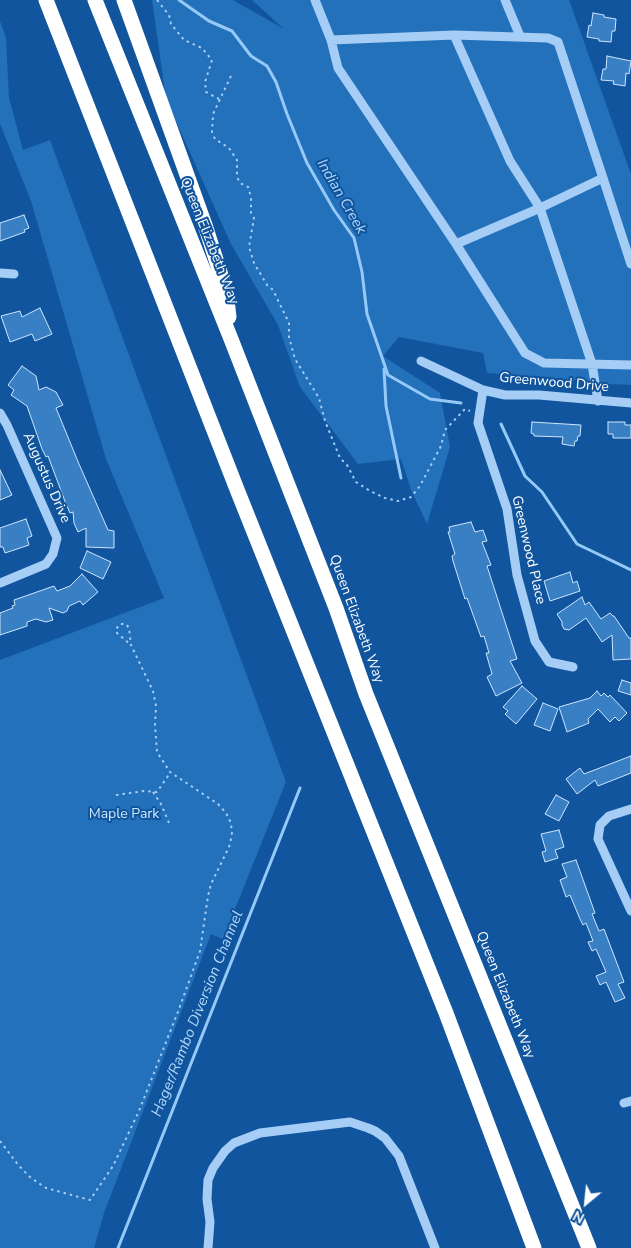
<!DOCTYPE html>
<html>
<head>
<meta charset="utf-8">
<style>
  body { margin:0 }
  #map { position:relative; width:631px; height:1248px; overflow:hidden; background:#10559d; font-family:"Nunito Sans",sans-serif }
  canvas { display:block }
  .north { position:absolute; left:561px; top:1178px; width:50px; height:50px; -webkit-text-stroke:4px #10559d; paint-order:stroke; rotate:208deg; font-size:14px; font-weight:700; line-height:20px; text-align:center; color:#fff }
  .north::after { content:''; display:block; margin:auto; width:18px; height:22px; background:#fff; clip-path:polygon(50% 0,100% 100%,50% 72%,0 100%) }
</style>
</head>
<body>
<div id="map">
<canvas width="631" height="1248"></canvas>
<div class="north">N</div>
</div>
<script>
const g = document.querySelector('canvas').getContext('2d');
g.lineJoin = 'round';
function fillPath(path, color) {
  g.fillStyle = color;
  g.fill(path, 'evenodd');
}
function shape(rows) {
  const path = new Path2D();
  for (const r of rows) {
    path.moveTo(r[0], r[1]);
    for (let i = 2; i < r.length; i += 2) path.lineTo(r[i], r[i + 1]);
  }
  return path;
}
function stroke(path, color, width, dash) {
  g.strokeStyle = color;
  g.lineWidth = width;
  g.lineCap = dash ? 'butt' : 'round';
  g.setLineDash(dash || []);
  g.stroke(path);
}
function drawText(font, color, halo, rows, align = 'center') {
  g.font = font + ' "Nunito Sans",sans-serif';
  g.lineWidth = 4;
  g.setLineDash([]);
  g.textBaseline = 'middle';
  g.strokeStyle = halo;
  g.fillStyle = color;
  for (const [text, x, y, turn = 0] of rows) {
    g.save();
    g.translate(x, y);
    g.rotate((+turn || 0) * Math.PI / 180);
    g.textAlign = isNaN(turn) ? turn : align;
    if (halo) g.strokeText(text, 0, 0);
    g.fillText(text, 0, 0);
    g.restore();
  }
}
fillPath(shape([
  [152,0,233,0,284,29,252,0,569,0,631,174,631,385,607,384,546,377,487,373,483,353,399,337,383,356,440,393,450,447,427,524,411,490,401,459,358,464,300,387,278,325,231,244,166,99],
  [0,21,6,38,9,98,23,150,50,140,286,782,223,939,211,934,104,1213,94,1248,0,1248,0,660,164,598,106,459,31,201,0,124]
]), '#2370bb');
stroke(shape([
  [179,0,209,21,232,31,251,56,267,66,276,82,287,114,307,163,334,210,354,238,362,272,367,314,388,375,430,399,461,403],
  [384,369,386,406,401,478],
  [501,424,525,476,542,492,577,544,631,570],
  [118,1248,300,788]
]), '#96c9f8', 3);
const building = shape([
  [593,13,604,15,604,17,616,19,615,31,612,31,611,42,599,41,599,39,587,37,589,25,591,26,593,13],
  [607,56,631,61,629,74,626,73,625,86,613,84,614,81,601,80,603,69,606,69,607,56],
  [24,215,29,228,24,230,25,232,0,241,0,223,24,215],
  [40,308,52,334,35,341,32,334,10,342,1,316,20,311,22,317,40,308],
  [22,366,36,376,39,390,46,387,56,392,63,405,56,408,79,464,108,530,114,531,114,548,86,547,86,528,78,532,74,523,73,512,70,513,66,504,48,456,46,457,42,449,27,406,11,395,14,390,8,385,22,366],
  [532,422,581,425,580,436,578,436,577,441,575,441,574,446,562,444,563,437,534,436,534,434,531,433,532,422],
  [608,422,625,422,625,425,631,425,631,438,613,438,613,434,608,434,608,422],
  [0,470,12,495,0,500,0,470],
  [26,519,32,536,27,538,29,545,5,553,3,547,0,547,0,528,26,519],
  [471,522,475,532,483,530,487,541,482,542,491,565,487,566,517,659,510,661,522,683,496,696,487,677,492,674,486,653,489,653,484,636,481,637,467,598,465,599,453,561,452,556,455,554,448,532,450,532,449,527,471,522],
  [87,551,111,562,103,579,80,568,87,551],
  [570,572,573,583,577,581,580,591,550,601,544,581,570,572],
  [82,574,98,592,83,605,80,601,69,606,67,611,63,613,49,608,53,620,46,622,36,619,27,622,27,626,0,635,0,613,13,608,12,606,15,605,14,600,54,586,57,591,70,586,82,574],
  [582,597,585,605,589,602,601,619,610,613,613,616,614,616,629,638,631,638,631,659,613,660,612,635,602,642,586,618,569,630,564,629,562,625,562,622,557,614,582,597],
  [622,680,631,683,631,695,618,691,622,680],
  [522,686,537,699,516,724,505,714,508,711,503,707,522,686],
  [597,691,601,696,604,693,608,697,610,695,627,713,619,721,615,717,610,722,598,709,588,719,589,723,567,732,559,707,590,698,597,691],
  [543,703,558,709,550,731,534,725,543,703],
  [631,756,631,773,598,786,595,780,577,794,566,779,580,768,584,774,631,756],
  [556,795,569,802,559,821,545,814,556,795],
  [559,830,564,847,555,850,558,858,545,862,542,852,546,851,541,834,559,830],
  [576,860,595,913,592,914,599,931,604,929,624,982,618,984,625,998,615,1002,606,982,600,985,596,976,606,972,596,949,592,951,588,942,593,941,586,923,583,925,580,919,570,895,566,897,560,880,567,877,562,864,576,860]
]);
fillPath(building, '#397fc4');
stroke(building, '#cde6fe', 1);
stroke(shape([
  [157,0,169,15,171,24,184,40,202,48,212,60,205,82,206,92,219,99],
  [231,76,213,114,212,132,215,139,229,148,237,160,237,177,240,183,248,187,251,197,251,213,254,218,249,247,254,263,267,285,273,290,289,323,289,337,295,359,319,398,325,421,340,458,347,465,356,482,370,491,385,498,398,501,411,497,420,486,441,446,445,430,465,409,470,411],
  [153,792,161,804,169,823],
  [116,795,144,791,157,792,170,773],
  [0,1141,19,1166,31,1178,46,1188,90,1200,113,1166,139,1111,179,1009,200,951,208,896,211,884,229,847,232,835,231,823,226,813,218,804,170,772,157,752,155,725,156,706,153,691,131,645,129,628,126,624,120,624,116,629,117,633,131,645]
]), '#a5cdf5', 2, [2.5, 4]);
stroke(shape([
  [315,0,331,40],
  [505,0,520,36],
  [454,35,548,38,558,42,603,178],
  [456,244,338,68,331,40,454,35,510,161,540,208,592,364,598,401],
  [631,264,603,178,540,208,456,244,525,353,544,363,631,365],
  [0,273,14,274],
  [421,361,483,390,505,395,539,395,631,403],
  [483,390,478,423,507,509,517,575,535,641,549,662,573,667],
  [0,413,7,425,57,538,53,554,46,564,0,583],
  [631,809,609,816,600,825,598,839,631,911],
  [624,1103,631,1101],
  [208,1248,210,1222,207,1199,208,1180,213,1168,225,1151,234,1143,260,1133,350,1122,368,1128,375,1131,385,1138,399,1156,435,1248]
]), '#a5cdf5', 9);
stroke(shape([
  [46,0,238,492,446,1013,534,1248],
  [95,0,231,339,336,608,366,694,589,1248],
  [124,0,205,225,226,291,229,317]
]), '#fff', 15);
drawText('14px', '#fff', '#10559d', [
  ["Queen Elizabeth Way",209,241,68],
  ["Greenwood Drive",554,383,5],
  ["Augustus Drive",46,478,66],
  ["Greenwood Place",528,550,77],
  ["Queen Elizabeth Way",356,619,70],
  ["Queen Elizabeth Way",505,995,68]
]);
drawText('14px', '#cde6fe', '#10559d', [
  ["Maple Park",124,815]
]);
drawText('italic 15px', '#b1d7fb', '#10559d', [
  ["Indian Creek",341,197,60],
  ["Hager/Rambo Diversion Channel",198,1014,-68]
]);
</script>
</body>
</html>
